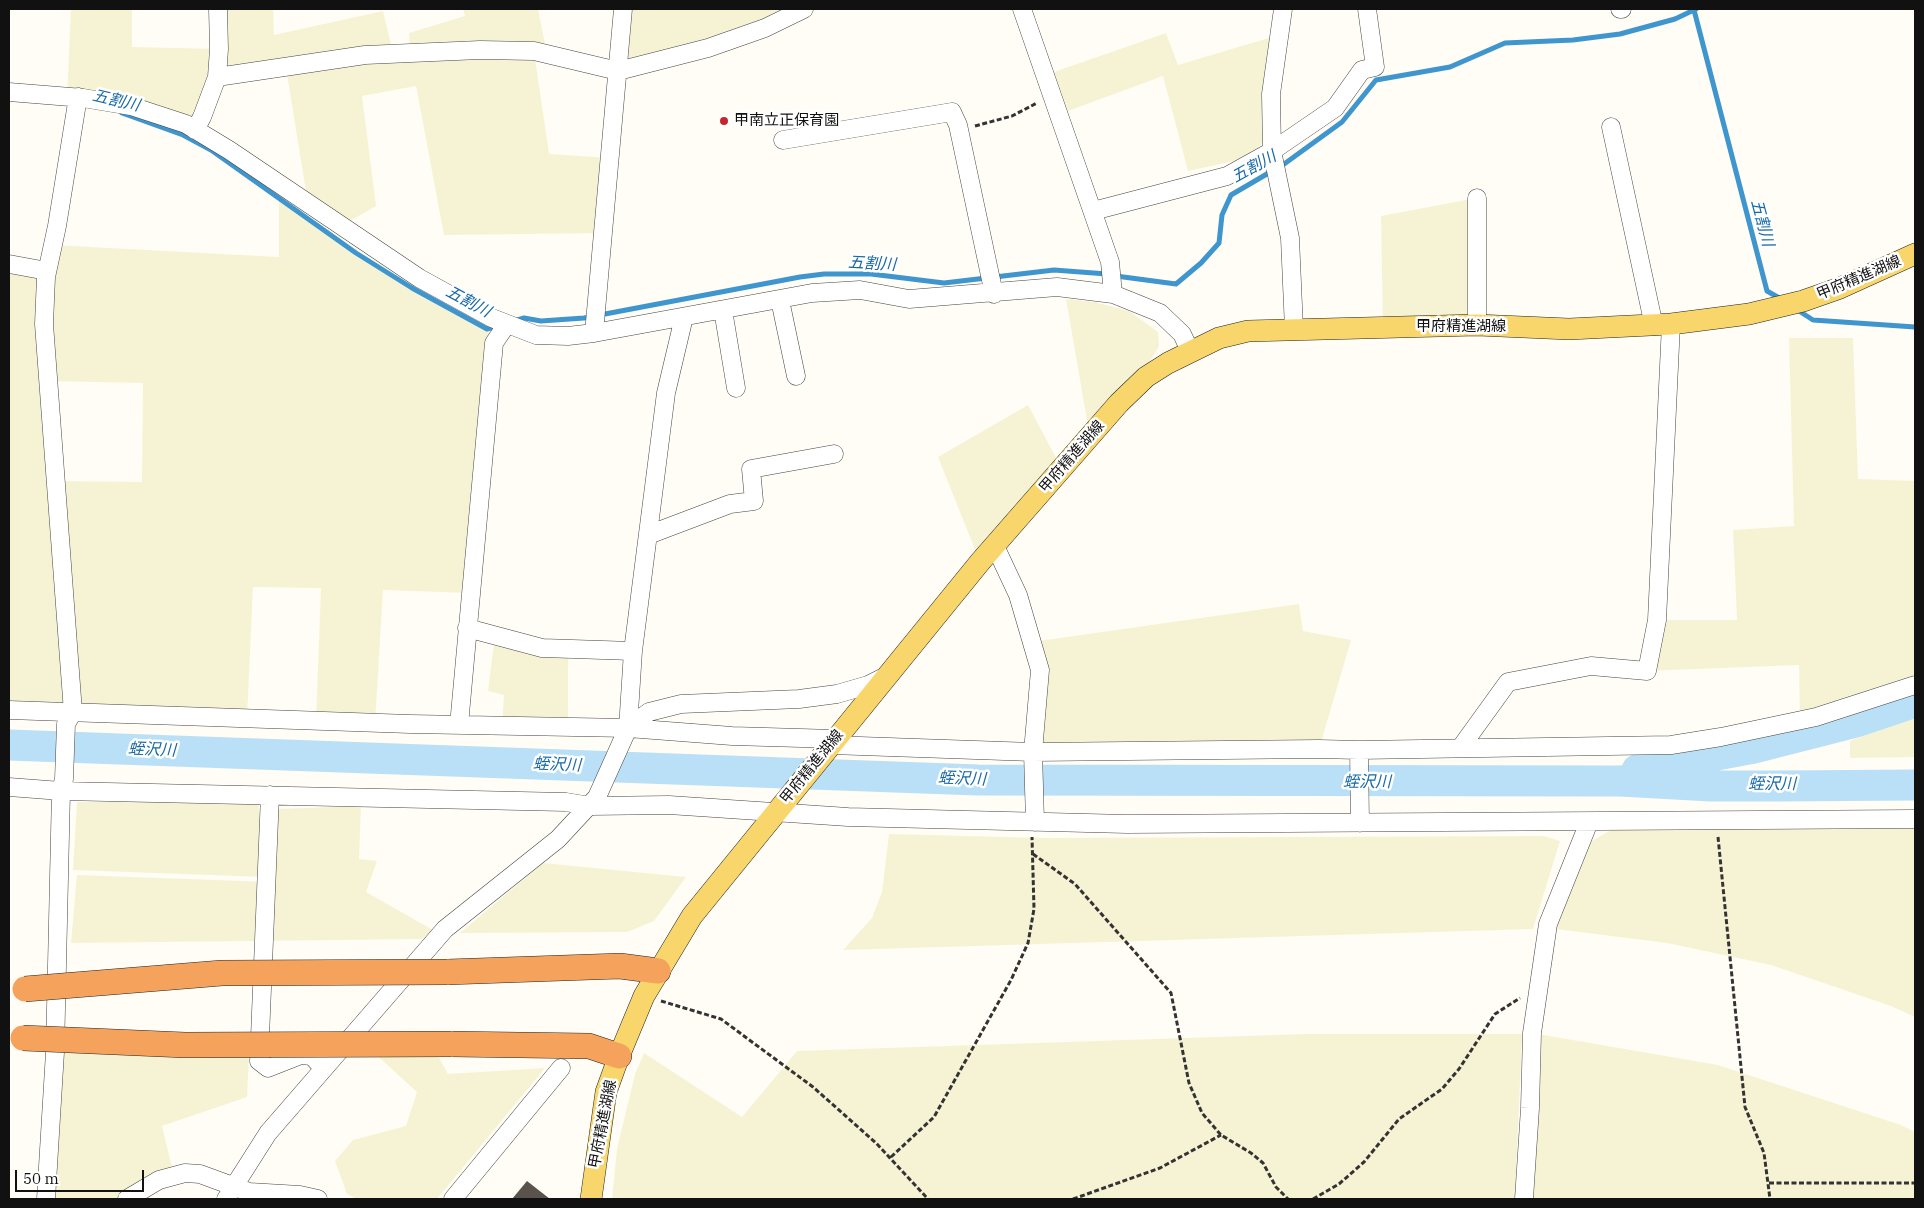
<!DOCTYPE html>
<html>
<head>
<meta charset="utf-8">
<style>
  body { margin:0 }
  #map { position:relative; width:1924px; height:1208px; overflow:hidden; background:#fffdf5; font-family:"IBM Plex Serif",serif }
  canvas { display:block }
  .frame { position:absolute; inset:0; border:10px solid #111; pointer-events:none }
  .scale { position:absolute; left:15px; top:1170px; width:129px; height:22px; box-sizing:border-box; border:2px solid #111; border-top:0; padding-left:6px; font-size:15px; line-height:18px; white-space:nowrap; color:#111; -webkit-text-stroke:4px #fff; paint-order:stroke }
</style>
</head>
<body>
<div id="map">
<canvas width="1924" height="1208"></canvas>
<div class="frame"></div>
<div class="scale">50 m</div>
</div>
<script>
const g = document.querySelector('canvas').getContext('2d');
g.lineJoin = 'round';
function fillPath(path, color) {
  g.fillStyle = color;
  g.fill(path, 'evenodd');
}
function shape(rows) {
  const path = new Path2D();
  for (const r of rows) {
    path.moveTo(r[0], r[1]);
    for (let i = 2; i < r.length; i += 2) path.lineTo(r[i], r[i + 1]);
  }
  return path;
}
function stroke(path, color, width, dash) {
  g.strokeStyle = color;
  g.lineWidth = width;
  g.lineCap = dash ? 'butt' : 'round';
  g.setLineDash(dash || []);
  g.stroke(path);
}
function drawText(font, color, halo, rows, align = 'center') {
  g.font = font + ' "IBM Plex Serif","Noto Sans JP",serif';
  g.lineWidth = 5;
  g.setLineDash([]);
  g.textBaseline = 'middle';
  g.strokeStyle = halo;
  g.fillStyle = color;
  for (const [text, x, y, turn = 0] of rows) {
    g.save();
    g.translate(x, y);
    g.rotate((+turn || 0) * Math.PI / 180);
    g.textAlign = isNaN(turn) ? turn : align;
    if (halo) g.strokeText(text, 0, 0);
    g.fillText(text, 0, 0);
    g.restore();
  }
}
fillPath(shape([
  [71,9,132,9,132,47,219,49,218,9,273,9,274,35,383,11,393,53,410,53,409,33,465,16,463,9,538,9,547,54,534,51,549,154,610,158,603,233,444,235,416,86,362,96,376,206,341,226,308,204,286,68,217,77,195,130,67,96],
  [623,9,804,9,618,71],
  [1166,33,1178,65,1272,37,1267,136,1256,151,1239,160,1188,171,1163,76,1068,111,1054,72],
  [279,197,356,253,412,288,487,329,494,343,470,593,383,590,375,723,316,721,321,588,253,587,247,719,9,710,9,264,47,271,53,245,279,257],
  [48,381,143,383,142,482,55,481],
  [1477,198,1477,325,1383,328,1381,216],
  [1066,299,1095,302,1129,311,1158,332,1159,346,1146,368,1088,426],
  [1789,338,1853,338,1858,479,1915,481,1915,685,1800,721,1799,665,1647,671,1657,620,1737,620,1733,530,1794,526],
  [1028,405,1062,469,980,562,938,457],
  [1299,604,1303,631,1351,640,1319,749,1033,752,1032,642],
  [495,635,568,649,568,727,502,726,504,695,488,691],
  [1915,717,1915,757,1850,758,1850,741],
  [258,800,265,877,73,870,77,802],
  [361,806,359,859,377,861,366,892,433,930,422,939,71,943,77,875,271,882,278,809],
  [1915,827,1915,1017,1891,1006,1771,965,1667,943,1556,929,1590,842,1613,829],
  [889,834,1047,838,1544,836,1560,841,1533,929,843,950,872,918,882,892],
  [543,863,686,877,654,921,627,932,460,933],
  [1532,1033,1718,1065,1901,1125,1915,1132,1915,1199,1530,1199],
  [1305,1034,1522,1034,1515,1199,612,1199,617,1149,635,1074,644,1053,742,1117,797,1051],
  [435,1050,448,1074,545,1068,437,1199,357,1199,347,1194,335,1161,353,1140,406,1126,417,1092,372,1051],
  [55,1052,249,1055,247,1097,162,1126,174,1176,127,1199,46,1199]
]), '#f6f3d4');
stroke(shape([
  [1694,10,1767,291,1781,299],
  [122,113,183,135,211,150,356,253,412,288,487,329,497,326],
  [1280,167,1342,122,1376,80,1450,67,1505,43,1573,40,1620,34,1675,19,1696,9],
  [1116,276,1176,284,1201,263,1219,243,1222,215,1231,195,1272,171],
  [1796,309,1813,320,1915,327],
  [514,321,524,318,541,321,584,318,800,277,824,274,871,274,944,283,1054,270,1107,274]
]), '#3f96cf', 5);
stroke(shape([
  [9,745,978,780,1621,781,1711,786,1778,786,1915,785],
  [1637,770,1754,748,1856,722,1915,702]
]), '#b9e0f7', 31);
fillPath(shape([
  [527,1181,550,1199,512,1199]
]), '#5a524d');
const minor = shape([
  [1022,9,1110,262,1113,294],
  [1283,9,1271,94,1272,151,1290,238,1294,329],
  [1620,9,1622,9],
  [217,77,365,55,480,50,534,51,618,71,708,48,765,28,804,9],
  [9,92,83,98,131,106,186,124,229,150,419,278,492,318,536,335,568,336,594,333,812,293,860,290,909,299,1057,287,1113,294,1160,313,1182,334,1190,351],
  [1611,127,1654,326],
  [195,130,202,117,217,77,219,49,218,9],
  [783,140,952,112,958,125,994,294],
  [1093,211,1227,176,1272,151,1335,108,1362,70,1375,67,1367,9],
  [9,264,47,271],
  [780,300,796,376],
  [723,310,736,388],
  [1477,325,1477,198],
  [594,333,623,9],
  [648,535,730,504,754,501,751,469,834,454],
  [995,546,1018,595,1040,670,1033,752,1035,822],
  [467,628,542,648,633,651],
  [9,710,410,724,628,728,732,736,835,739],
  [459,725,494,343,507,324],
  [628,728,649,712,681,704,799,699,837,694,868,685,886,676],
  [831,745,1033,752,1319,749,1359,750,1671,745,1721,737,1816,717,1915,685],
  [1461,747,1508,682,1591,666,1647,671,1657,620,1671,324],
  [1359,750,1360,823],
  [9,787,61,791,566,802,590,806,669,805,848,817,1127,824,1915,819],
  [270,795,259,1061,268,1068,301,1055,312,1056,323,1068],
  [46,1199,55,1052,61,791,64,779,66,724,73,712,44,324,46,277,57,226,78,97],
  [127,1199,159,1180,185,1173,200,1174,249,1192,300,1195,318,1199],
  [226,1199,268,1133,445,929,558,839,597,797,628,728,633,651,666,393,684,317],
  [453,1199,561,1068],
  [1524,1199,1530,1108,1532,1033,1548,924,1589,822]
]);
const major = shape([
  [591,1199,606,1092,619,1056,644,996,692,916,980,562,1119,403,1146,377,1168,363,1219,338,1248,331,1477,325,1569,329,1671,324,1749,314,1803,301,1840,288,1915,254]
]);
const highway = shape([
  [447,972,620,966,658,971],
  [451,1044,589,1046,619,1056]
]);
stroke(minor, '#444', 19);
stroke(major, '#222', 22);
stroke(highway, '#222', 26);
stroke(shape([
  [975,126,1012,116,1037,103],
  [1718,837,1745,1107,1764,1153,1770,1199],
  [1033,854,1075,884,1171,993,1189,1083,1202,1113,1221,1135,1251,1153,1263,1163,1276,1187,1288,1199],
  [661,1001,721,1019,813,1087,876,1143,928,1199],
  [891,1157,934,1117,1011,980,1028,943,1034,909,1032,837],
  [1769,1183,1915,1183],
  [1073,1199,1160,1168,1221,1135],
  [1313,1199,1339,1184,1364,1162,1399,1119,1442,1089,1459,1069,1495,1014,1520,998]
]), '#333', 3, [5, 2.5]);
stroke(minor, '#fff', 18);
stroke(major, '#f9d66b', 21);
stroke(highway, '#f5a25d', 25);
const highwayBridge = shape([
  [25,989,222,973,447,972],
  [23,1038,185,1045,451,1044]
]);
stroke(highwayBridge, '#222', 26, []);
stroke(highwayBridge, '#f5a25d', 25);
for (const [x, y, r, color] of [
  [724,121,5,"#c4262e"]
]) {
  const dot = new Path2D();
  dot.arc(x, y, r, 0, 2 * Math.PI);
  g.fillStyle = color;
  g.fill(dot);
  stroke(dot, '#fff', 2);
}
drawText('15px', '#111', '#fff', [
  ["甲南立正保育園",734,121]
], 'left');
drawText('15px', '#111', '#fff', [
  ["甲府精進湖線",1859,278,-23],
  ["甲府精進湖線",1461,327],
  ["甲府精進湖線",1072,457,-49],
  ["甲府精進湖線",812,767,-51],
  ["甲府精進湖線",603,1124,-79]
]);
drawText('italic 16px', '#1768a6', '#fff', [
  ["五割川",116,101,13],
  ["五割川",1254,167,-29],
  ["五割川",1762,223,75],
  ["五割川",872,264,3],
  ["五割川",468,302,28],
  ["蛭沢川",152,750,2],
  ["蛭沢川",557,765,2],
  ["蛭沢川",962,779,2],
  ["蛭沢川",1367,782],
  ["蛭沢川",1772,784]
]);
</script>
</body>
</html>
